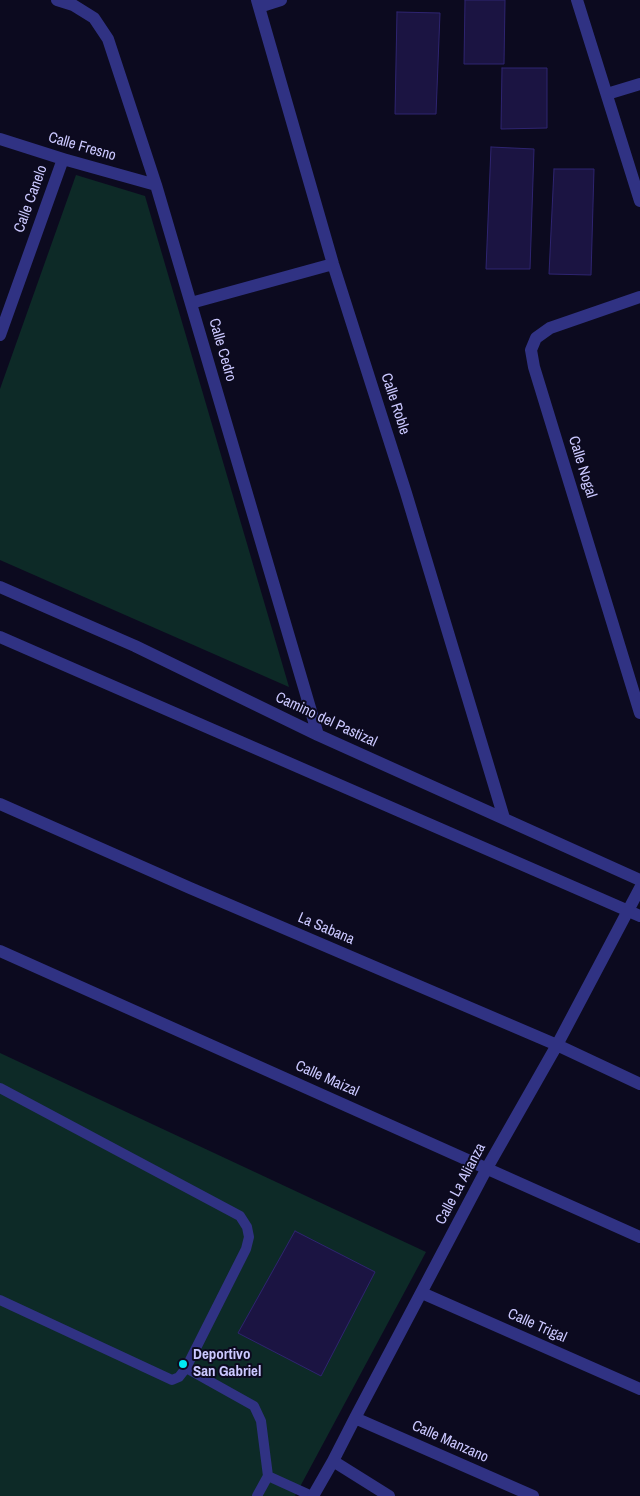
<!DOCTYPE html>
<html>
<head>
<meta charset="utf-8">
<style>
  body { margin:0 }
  canvas { display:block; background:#0c0a1f }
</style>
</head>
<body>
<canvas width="640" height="1496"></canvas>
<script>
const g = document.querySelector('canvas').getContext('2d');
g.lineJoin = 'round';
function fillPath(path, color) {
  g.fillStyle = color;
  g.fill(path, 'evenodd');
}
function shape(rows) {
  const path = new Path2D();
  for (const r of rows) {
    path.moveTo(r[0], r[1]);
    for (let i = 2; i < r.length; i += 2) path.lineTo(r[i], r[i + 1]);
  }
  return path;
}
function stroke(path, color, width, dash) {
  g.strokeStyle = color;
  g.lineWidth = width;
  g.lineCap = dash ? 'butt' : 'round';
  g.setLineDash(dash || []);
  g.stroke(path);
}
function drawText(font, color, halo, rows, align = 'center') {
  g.font = font + ' "Archivo Narrow",sans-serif';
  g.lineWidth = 4;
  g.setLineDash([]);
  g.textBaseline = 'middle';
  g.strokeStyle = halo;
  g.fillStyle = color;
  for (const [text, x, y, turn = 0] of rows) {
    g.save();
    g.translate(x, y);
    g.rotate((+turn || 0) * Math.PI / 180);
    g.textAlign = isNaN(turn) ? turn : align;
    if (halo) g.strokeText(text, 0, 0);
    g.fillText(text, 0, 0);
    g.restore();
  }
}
fillPath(shape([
  [76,175,145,196,289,687,0,560,0,389],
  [0,1053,426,1252,295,1496,0,1496]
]), '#0d2a27');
const building = shape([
  [465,0,505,0,504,64,464,64,465,0],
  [397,12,440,13,436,114,395,114,397,12],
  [502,68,547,68,547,128,501,129,502,68],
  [491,147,534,149,530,269,486,269,491,147],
  [554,169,594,169,591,275,549,274,554,169],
  [295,1231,375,1272,321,1376,238,1333,295,1231]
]);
fillPath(building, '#1b1442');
stroke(building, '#2e2470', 1);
stroke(shape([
  [0,1088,240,1216,247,1227,249,1237,246,1249,186,1368,179,1377,172,1380,0,1300],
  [186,1368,254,1406,261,1421,268,1476,312,1496],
  [257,1496,268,1476]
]), '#303283', 10);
stroke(shape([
  [57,0,73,5,94,18,108,39,156,185,318,735],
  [257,0,333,264,406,493,504,818],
  [577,0,640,201],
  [259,7,281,0],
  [607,94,640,84],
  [0,139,63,159,156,185],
  [640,297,550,328,536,338,531,350,534,367,640,713],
  [191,303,333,264],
  [0,335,63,159],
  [0,587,135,646,318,735,640,880],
  [0,637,640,916],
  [0,804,190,888,557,1045,640,1084],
  [0,951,640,1237],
  [422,1293,640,1389],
  [355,1418,533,1496],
  [333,1461,389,1496],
  [313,1496,333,1461,355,1418,487,1168,557,1045,640,888]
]), '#303283', 12);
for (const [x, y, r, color] of [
  [183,1364,5,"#00eaf3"]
]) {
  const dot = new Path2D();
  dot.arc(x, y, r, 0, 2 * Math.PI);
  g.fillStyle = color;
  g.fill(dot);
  stroke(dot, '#0c0a1f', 2);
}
drawText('15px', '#cbc8ff', '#0c0a1f', [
  ["Calle Fresno",82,147,16],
  ["Calle Canelo",31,199,-70],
  ["Calle Cedro",222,350,74],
  ["Calle Roble",395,404,72],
  ["Calle Nogal",582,467,73],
  ["Camino del Pastizal",326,720,25],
  ["La Sabana",326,929,23],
  ["Calle Maizal",327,1079,24],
  ["Calle La Alianza",461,1184,-62],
  ["Calle Trigal",537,1326,24],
  ["Calle Manzano",450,1442,24]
]);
drawText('bold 15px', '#cbc8ff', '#0c0a1f', [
  ["Deportivo",193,1355],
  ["San Gabriel",193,1372]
], 'left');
</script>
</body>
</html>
